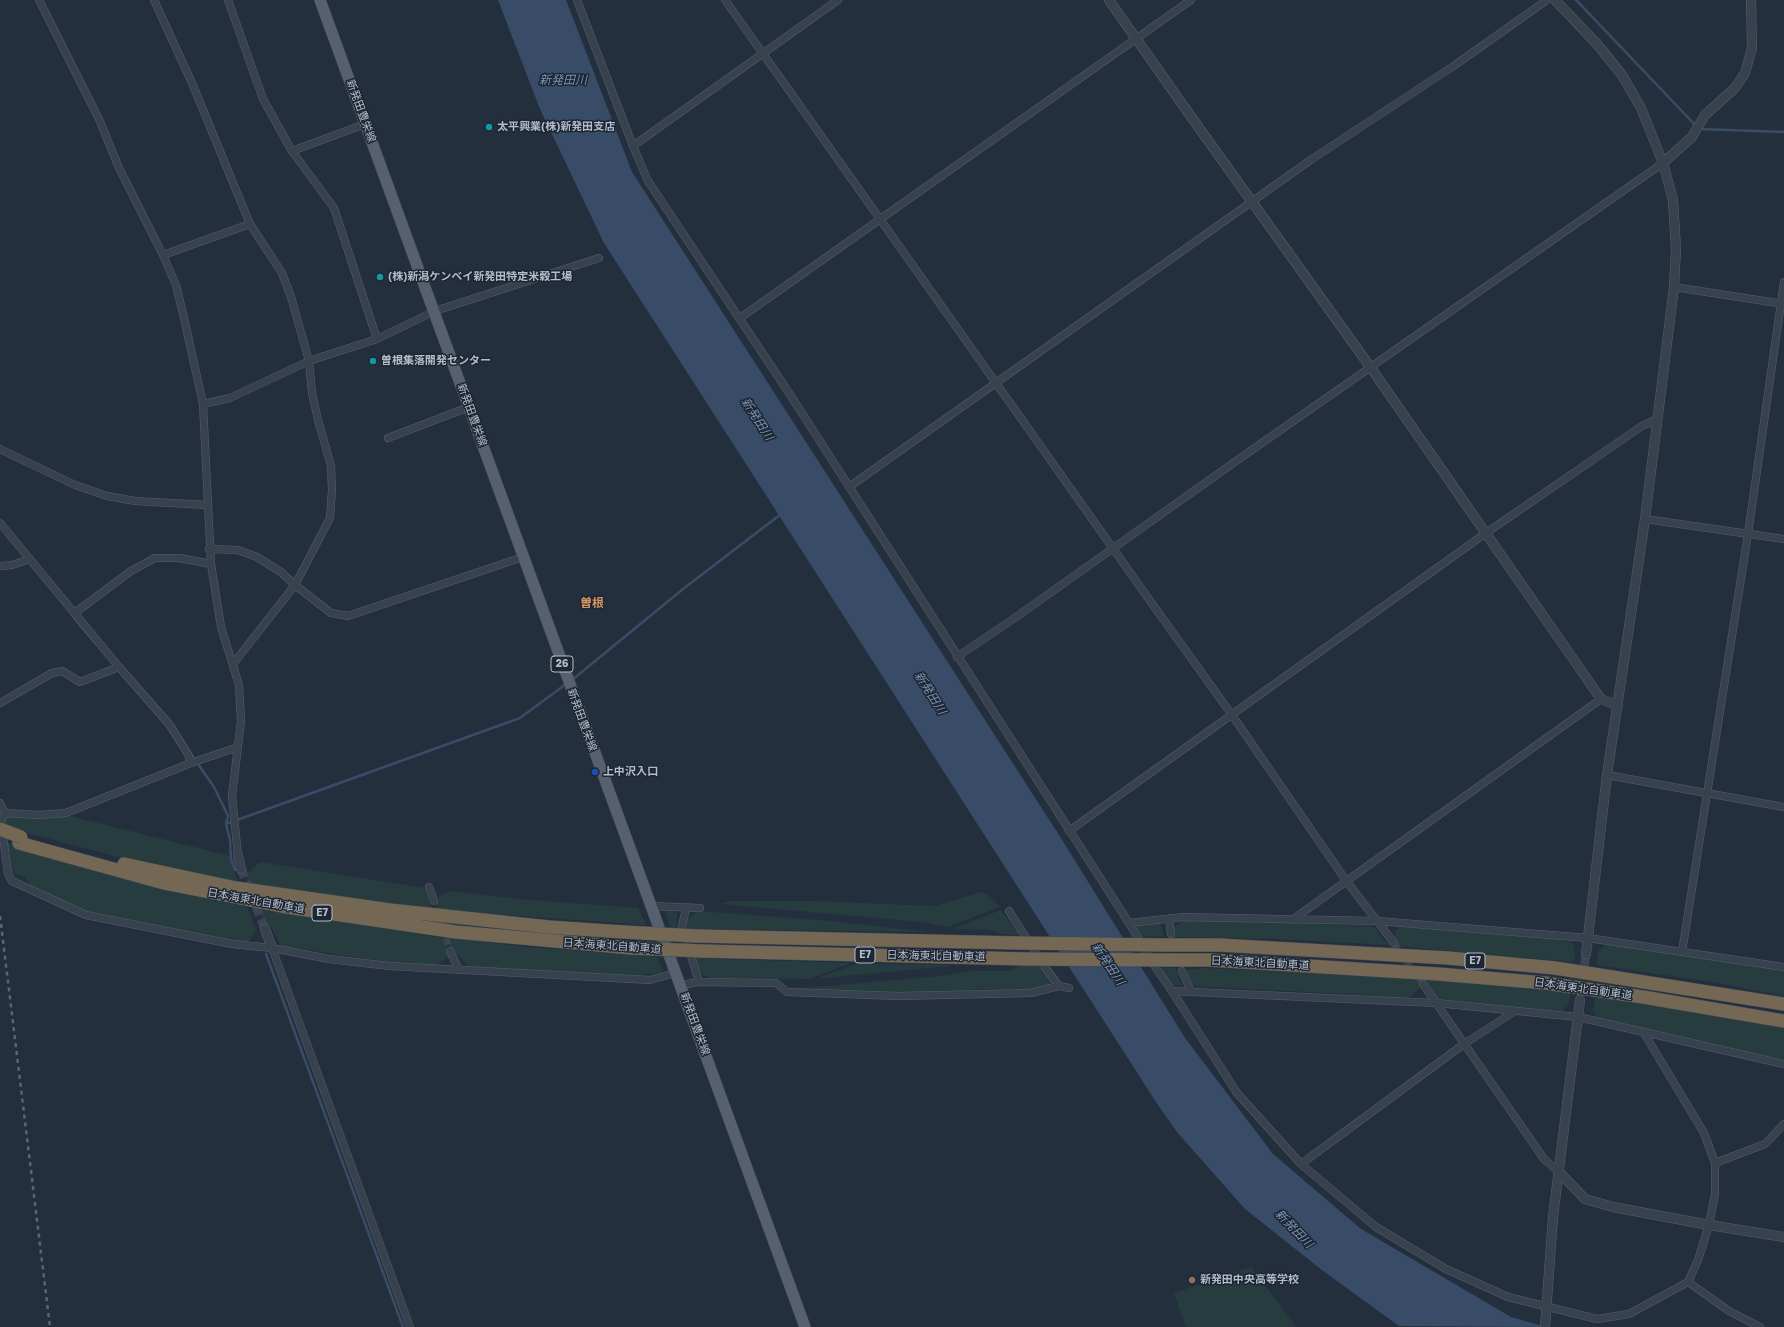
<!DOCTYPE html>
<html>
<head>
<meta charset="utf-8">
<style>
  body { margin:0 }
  canvas { display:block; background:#242f3e }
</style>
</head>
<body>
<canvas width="1784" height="1327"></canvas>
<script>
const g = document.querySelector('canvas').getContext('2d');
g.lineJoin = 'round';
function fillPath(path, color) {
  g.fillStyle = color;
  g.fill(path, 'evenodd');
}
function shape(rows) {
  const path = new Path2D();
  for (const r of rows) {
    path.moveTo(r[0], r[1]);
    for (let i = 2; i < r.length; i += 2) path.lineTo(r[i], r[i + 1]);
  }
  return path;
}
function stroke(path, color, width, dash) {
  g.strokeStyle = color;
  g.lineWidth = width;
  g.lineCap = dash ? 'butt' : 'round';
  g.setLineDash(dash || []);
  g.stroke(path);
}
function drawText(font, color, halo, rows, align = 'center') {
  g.font = font + ' "Golos Text","Noto Sans JP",sans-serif';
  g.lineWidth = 3;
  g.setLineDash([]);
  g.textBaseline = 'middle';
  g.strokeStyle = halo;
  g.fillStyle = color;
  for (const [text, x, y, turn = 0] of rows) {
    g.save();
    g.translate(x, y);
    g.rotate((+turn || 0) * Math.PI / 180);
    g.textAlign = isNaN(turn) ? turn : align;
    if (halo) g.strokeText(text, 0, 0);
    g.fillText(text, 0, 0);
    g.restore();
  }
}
fillPath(shape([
  [66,815,230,856,238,882,149,865,5,827,4,817],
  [5,842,159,887,247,907,256,930,247,944,103,915,80,909,33,889,25,877,10,872],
  [260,862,425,888,430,904,434,910,249,883,243,870,250,871],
  [451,891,530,900,638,908,646,925,438,910,434,897,438,902,440,895],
  [981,892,987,894,1000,907,947,927,923,922,720,904,731,901,814,901,935,906],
  [261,909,444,938,450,955,437,965,382,961,281,946,271,927,266,929,259,912],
  [665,909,674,909,676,912,677,916,676,928,670,927],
  [1001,910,1019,935,1001,934,991,930,952,929],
  [698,911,830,921,928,932,687,929,687,919],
  [1185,920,1373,926,1384,941,1392,945,1274,939,1174,937,1172,932,1175,926],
  [1159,921,1164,936,1138,937,1135,926,1144,922],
  [1400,927,1558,939,1570,942,1574,946,1575,956,1574,962,1397,946,1392,939,1394,938,1396,930],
  [446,937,527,947,658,957,663,971,656,973,635,975,468,967,459,955,454,952,452,954],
  [1608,943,1784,968,1784,996,1712,982,1597,965,1598,951],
  [694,957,726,959,851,963,809,979,710,978,702,975,697,968],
  [857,964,949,965,950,966,814,979],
  [1022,964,1040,966,1051,981,1050,984,1029,990,977,989,940,993,793,989,941,976,972,971,1009,971],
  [1159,968,1176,968,1181,985,1171,985],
  [1201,968,1410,978,1417,980,1422,986,1409,998,1405,999,1367,995,1190,986,1186,970],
  [1421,979,1571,993,1568,1005,1563,1010,1558,1012,1436,999,1429,986,1425,986],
  [1595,997,1733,1017,1784,1027,1784,1060,1618,1025,1597,1018,1593,1012],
  [1251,1267,1296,1327,1186,1327,1174,1293]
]), '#263c3f');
fillPath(shape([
  [498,0,566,0,632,172,1059,835,1185,1038,1273,1154,1361,1229,1511,1317,1546,1327,1399,1326,1322,1270,1245,1209,1177,1132,1156,1102,604,243,540,109]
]), '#394c67');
stroke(shape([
  [1576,0,1699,129,1784,132],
  [74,618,95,643],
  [572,680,683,589,781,514],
  [191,754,214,787,228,816,226,824,230,840,231,859,235,870],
  [226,824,520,718,566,684],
  [266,954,403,1327]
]), '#394c67', 2.5);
stroke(shape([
  [443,928,450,951],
  [1394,943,1423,984]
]), '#3a4453', 7, [7, 3.5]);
stroke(shape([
  [241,869,265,929],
  [1581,993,1586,954]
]), '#3a4453', 9, [9, 4.5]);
const minor = shape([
  [39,0,99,119,119,168,163,255,176,285,184,318,203,404,211,564,221,627,239,685,241,721,232,796,238,856],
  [154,0,192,83,250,224,282,273,291,297,309,361,312,393,318,420,331,466,332,490,330,518,295,585,233,664],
  [228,0,263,99,292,151,334,208,377,339],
  [577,0,633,146,648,181,791,396,1129,923,1156,968,1172,991,1436,1003,1578,1017,1784,1064],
  [725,0,1153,605,1232,715,1347,882,1394,943],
  [633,146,838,0],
  [292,151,365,124],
  [163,255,250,224],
  [1674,287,1784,304],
  [740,318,1191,0],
  [203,404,230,398,309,361,377,339,435,311,599,258],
  [388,438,469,407],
  [0,449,75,485,107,496,135,501,207,505],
  [849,487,1312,159,1455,65,1547,0],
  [1645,519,1784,539],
  [0,523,119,667,169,724,188,754,191,763],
  [209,549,238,550,257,557,281,572,295,585,331,613,348,616,523,557],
  [0,566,12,565,30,559],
  [76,612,131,571,155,558,179,558,211,564],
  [957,657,1019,615,1239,459,1663,163],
  [0,703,52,673,62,671,80,682,119,667],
  [1607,775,1784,807],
  [0,803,5,813,1,821,8,874,12,881,86,915,232,944,272,948,329,959,390,966,650,980,675,973],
  [5,813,38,815,66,813,191,763,238,747],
  [1069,831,1486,533,1642,426,1658,419],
  [429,887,434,901],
  [650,906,700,908],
  [686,909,682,926,699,982],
  [1009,911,1044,966,1059,986],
  [1169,919,1171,934],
  [1292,920,1601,699],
  [1129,923,1183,917,1377,921,1588,938,1784,967],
  [272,948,410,1327],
  [450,951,459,970],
  [1682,952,1748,534,1784,282],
  [1182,971,1191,992],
  [1423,984,1544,1159,1559,1172],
  [681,985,699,982,776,983,787,992,899,996,1031,993,1059,986,1069,988],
  [1172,991,1237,1093,1301,1164,1376,1227,1446,1269,1508,1297,1597,1319,1629,1314,1688,1282,1698,1260,1709,1225,1715,1194,1715,1163,1704,1133,1644,1033],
  [1715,1163,1765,1144,1784,1124],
  [1301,1164,1464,1044,1515,1011],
  [1688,1282,1729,1311,1760,1327]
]);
const tertiary = shape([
  [1109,0,1192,118,1371,368,1601,699,1618,706],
  [1555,0,1597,44,1622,75,1641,108,1663,163,1673,200,1676,249,1674,287,1645,519,1607,775,1586,954],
  [1663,163,1692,137,1705,115,1735,88,1745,73,1752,48,1751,0],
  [238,856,241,869],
  [265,929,272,948],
  [1559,1172,1585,1199,1613,1207,1709,1225,1784,1237],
  [1545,1327,1553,1217,1580,1000]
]);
const primary = shape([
  [320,0,805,1327]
]);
const motorway = shape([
  [19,843,164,883,287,907,456,932,631,948],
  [124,864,236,888,390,910,549,927,624,932],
  [697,936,1019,943],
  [1164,945,1219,945,1448,958,1555,968,1784,1004],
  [702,951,1027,959],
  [1168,960,1209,960,1438,974,1545,983,1643,997,1784,1021]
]);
stroke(minor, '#565f6c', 8);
stroke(tertiary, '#565f6c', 10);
stroke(primary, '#414a57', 12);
stroke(motorway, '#434c59', 14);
stroke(minor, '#38414e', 7);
stroke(tertiary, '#38414e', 9);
stroke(primary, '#56606e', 11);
stroke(motorway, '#746855', 13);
stroke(shape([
  [0,916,50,1327]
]), '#5a6575', 2.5, [4, 4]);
const motorwayBridge = shape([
  [0,829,21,837],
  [624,932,697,936],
  [1019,943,1164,945],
  [631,948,702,951],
  [1027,959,1168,960]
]);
stroke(motorwayBridge, '#434c59', 14, []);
stroke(motorwayBridge, '#746855', 13);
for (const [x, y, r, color] of [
  [489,127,4,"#0f9aa8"],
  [380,277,4,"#0f9aa8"],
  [373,361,4,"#0f9aa8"],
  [595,772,4,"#1a4fb4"],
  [1192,1280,4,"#8d6e63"]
]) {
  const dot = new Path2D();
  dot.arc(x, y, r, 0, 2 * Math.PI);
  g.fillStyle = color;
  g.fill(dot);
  stroke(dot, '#1d2633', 1.5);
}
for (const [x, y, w] of [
  [562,664,22],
  [322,913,20],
  [865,955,20],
  [1475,961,20]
]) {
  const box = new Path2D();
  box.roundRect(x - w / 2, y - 8, w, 16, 3);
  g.fillStyle = '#1d2633';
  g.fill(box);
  stroke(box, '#b4bcc9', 1);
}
drawText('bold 10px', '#b4bcc9', null, [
  ["26",562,664],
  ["E7",322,913],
  ["E7",865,955],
  ["E7",1475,961]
]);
drawText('11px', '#b4bcc9', '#1d2633', [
  ["新発田豊栄線",361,111,70],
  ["新発田豊栄線",472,415,70],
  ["新発田豊栄線",582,720,70],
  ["日本海東北自動車道",256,901,10],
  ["日本海東北自動車道",612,946,4],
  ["日本海東北自動車道",936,956,1],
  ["日本海東北自動車道",1260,963,3],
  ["日本海東北自動車道",1583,989,8],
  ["新発田豊栄線",695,1024,70]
]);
drawText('bold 11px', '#b4bcc9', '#1d2633', [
  ["太平興業(株)新発田支店",497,127],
  ["(株)新潟ケンベイ新発田特定米穀工場",388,277],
  ["曽根集落開発センター",381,361],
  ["上中沢入口",603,772],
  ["新発田中央高等学校",1200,1280]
], 'left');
drawText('italic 12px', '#7c92b1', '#1d2633', [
  ["新発田川",563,80],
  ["新発田川",757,419,57],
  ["新発田川",930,693,58],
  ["新発田川",1108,964,56],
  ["新発田川",1294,1229,46]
]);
drawText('bold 12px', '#d59563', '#1d2633', [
  ["曽根",592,603]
]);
</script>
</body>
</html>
